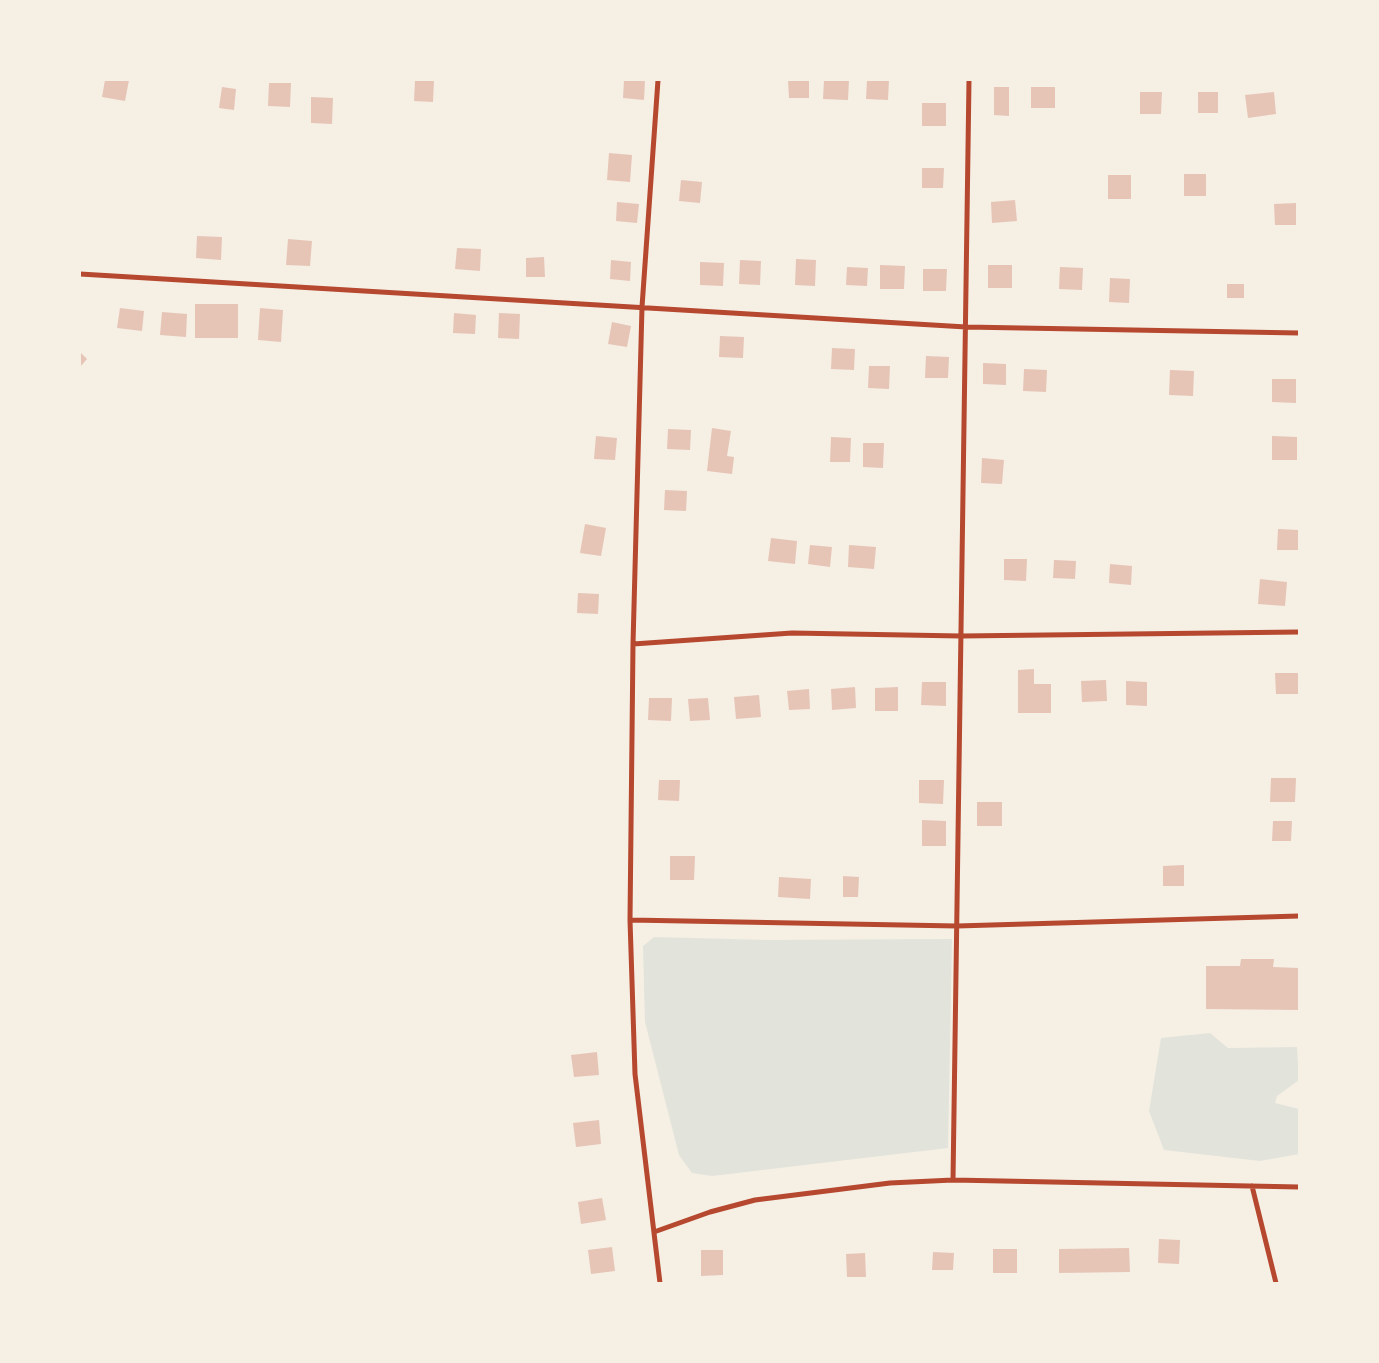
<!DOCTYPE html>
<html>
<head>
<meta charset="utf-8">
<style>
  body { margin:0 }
  #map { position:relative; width:1379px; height:1363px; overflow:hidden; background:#f6efe4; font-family:"Libre Baskerville",serif }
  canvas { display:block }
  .frame { position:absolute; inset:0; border:81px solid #f6efe4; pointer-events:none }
</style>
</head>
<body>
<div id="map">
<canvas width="1379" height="1363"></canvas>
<div class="frame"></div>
</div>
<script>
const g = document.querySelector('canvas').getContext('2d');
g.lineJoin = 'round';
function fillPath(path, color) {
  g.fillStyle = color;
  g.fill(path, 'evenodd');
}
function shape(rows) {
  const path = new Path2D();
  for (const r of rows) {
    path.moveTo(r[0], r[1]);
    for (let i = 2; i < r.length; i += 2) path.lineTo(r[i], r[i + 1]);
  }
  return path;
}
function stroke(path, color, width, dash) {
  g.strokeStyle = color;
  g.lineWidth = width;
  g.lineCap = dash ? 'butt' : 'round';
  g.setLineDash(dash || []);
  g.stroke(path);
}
fillPath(shape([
  [654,937,767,940,952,939,948,1148,712,1176,692,1173,679,1155,645,1022,643,946],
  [1210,1033,1228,1048,1297,1047,1299,1080,1277,1096,1275,1103,1299,1109,1299,1154,1260,1161,1164,1150,1149,1111,1161,1038]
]), '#e2e4dc');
fillPath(shape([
  [105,80,129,80,125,101,102,97],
  [415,80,434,80,433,102,414,101],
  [624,80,645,80,644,100,623,98],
  [788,80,809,80,809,98,789,98],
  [824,80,849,80,848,100,823,99],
  [867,80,889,80,888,100,866,99],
  [269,83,291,83,290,107,268,106],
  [222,87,236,89,234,110,219,108],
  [994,87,1009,87,1009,116,994,115],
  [1031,87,1055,87,1055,108,1031,108],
  [1140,92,1162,92,1161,114,1140,114],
  [1198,92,1218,92,1218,113,1198,113],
  [1274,92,1276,114,1248,118,1245,95],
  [311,97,333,98,332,124,311,123],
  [922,103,946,103,946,126,922,126],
  [609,153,632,155,630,182,607,180],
  [922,168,944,168,943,188,922,188],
  [1184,174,1206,174,1206,196,1184,196],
  [1108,175,1131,175,1131,199,1108,199],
  [681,180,702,182,700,203,679,201],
  [1015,200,1017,221,992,223,991,202],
  [617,202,639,204,637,223,616,221],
  [1296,203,1296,225,1275,225,1274,204],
  [197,236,222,237,221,260,196,258],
  [288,239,312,241,310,266,286,265],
  [457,248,481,249,480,271,455,269],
  [544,257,545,277,526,277,526,258],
  [796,259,816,260,815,286,795,285],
  [611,260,631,262,630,281,610,279],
  [740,260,761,261,760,285,739,284],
  [700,262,724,263,723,286,700,285],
  [880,265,905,266,904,289,880,289],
  [988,265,1012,265,1012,288,988,288],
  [847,267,868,268,867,286,846,285],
  [1060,267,1083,268,1082,290,1059,289],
  [923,269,947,269,946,291,923,291],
  [1110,278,1130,279,1129,303,1109,302],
  [1227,284,1244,284,1244,298,1227,298],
  [195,304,238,304,238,338,195,338],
  [120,308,144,311,142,331,117,328],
  [260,308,283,310,281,342,258,340],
  [162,312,187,314,186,337,160,335],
  [454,313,476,315,475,334,453,333],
  [499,313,520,314,519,339,498,338],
  [612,322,631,326,627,347,608,344],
  [720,336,744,337,743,358,719,357],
  [832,348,855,349,854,370,831,369],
  [80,352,87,359,80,367],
  [926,356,949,357,948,378,925,378],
  [983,363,1006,364,1006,385,983,384],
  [869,366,890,366,889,389,868,388],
  [1024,369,1047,370,1046,392,1023,391],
  [1170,370,1194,371,1193,396,1169,395],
  [1272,379,1296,379,1296,403,1272,402],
  [712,428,731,431,727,456,734,457,732,474,707,471],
  [668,429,691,430,690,450,667,449],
  [596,436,617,438,615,460,594,459],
  [1272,436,1297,437,1297,460,1272,460],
  [831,437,851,438,850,462,830,462],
  [863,443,884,443,883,468,863,467],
  [982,458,1004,460,1002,484,981,483],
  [665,490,687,491,686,511,664,510],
  [585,524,606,528,601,556,580,553],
  [1278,529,1299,530,1299,550,1277,550],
  [771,538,797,541,795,564,768,561],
  [810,545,832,547,830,567,808,564],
  [849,545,876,547,874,569,848,567],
  [1004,559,1027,559,1026,581,1004,580],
  [1054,560,1076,561,1075,579,1053,578],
  [1110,564,1132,566,1131,585,1109,583],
  [1260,579,1287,582,1285,606,1258,604],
  [578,593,599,594,598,614,577,613],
  [1034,669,1034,684,1051,684,1051,713,1018,713,1018,670],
  [1275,673,1298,673,1298,694,1276,694],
  [1106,680,1107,701,1082,702,1081,681],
  [1126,681,1147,682,1147,706,1126,705],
  [922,682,946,682,946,706,921,705],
  [855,687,856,708,832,710,831,689],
  [898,687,898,711,875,711,875,688],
  [809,689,810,709,789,710,787,691],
  [759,695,761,717,736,719,734,697],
  [649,698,672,698,671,721,648,720],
  [708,698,710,720,690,721,688,699],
  [1271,778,1296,778,1295,802,1270,802],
  [659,780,680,780,679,801,658,800],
  [919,780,944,780,943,804,919,803],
  [977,802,1002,802,1002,826,977,826],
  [922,820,946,821,946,846,922,846],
  [1273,821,1292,821,1291,841,1272,841],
  [670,856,695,856,694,880,670,880],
  [1184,865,1184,886,1163,886,1163,866],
  [843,876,859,877,858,897,843,897],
  [779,877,811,879,810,899,778,897],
  [1241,959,1274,959,1273,967,1299,968,1299,1010,1206,1009,1206,966,1240,966],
  [597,1052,599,1075,574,1077,571,1055],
  [599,1120,601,1144,576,1147,573,1123],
  [602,1198,606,1220,581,1224,578,1202],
  [1159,1239,1180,1240,1179,1264,1158,1263],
  [612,1247,615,1271,591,1274,588,1250],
  [1129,1248,1130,1272,1059,1273,1059,1249],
  [993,1249,1017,1249,1017,1273,993,1273],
  [701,1250,723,1250,723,1275,701,1276],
  [933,1252,954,1253,953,1270,932,1270],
  [865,1253,866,1277,847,1277,846,1254]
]), '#e6c5b7');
stroke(shape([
  [658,80,642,307,633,644,630,920,635,1074,660,1283],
  [80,274,966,327,1299,333],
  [633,644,792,633,961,636,1299,632],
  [630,920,957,926,1299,916],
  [953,1180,969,80],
  [1252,1186,1276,1283],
  [654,1232,710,1212,755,1200,890,1183,953,1180,1299,1187]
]), '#b5482f', 5);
</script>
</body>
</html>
